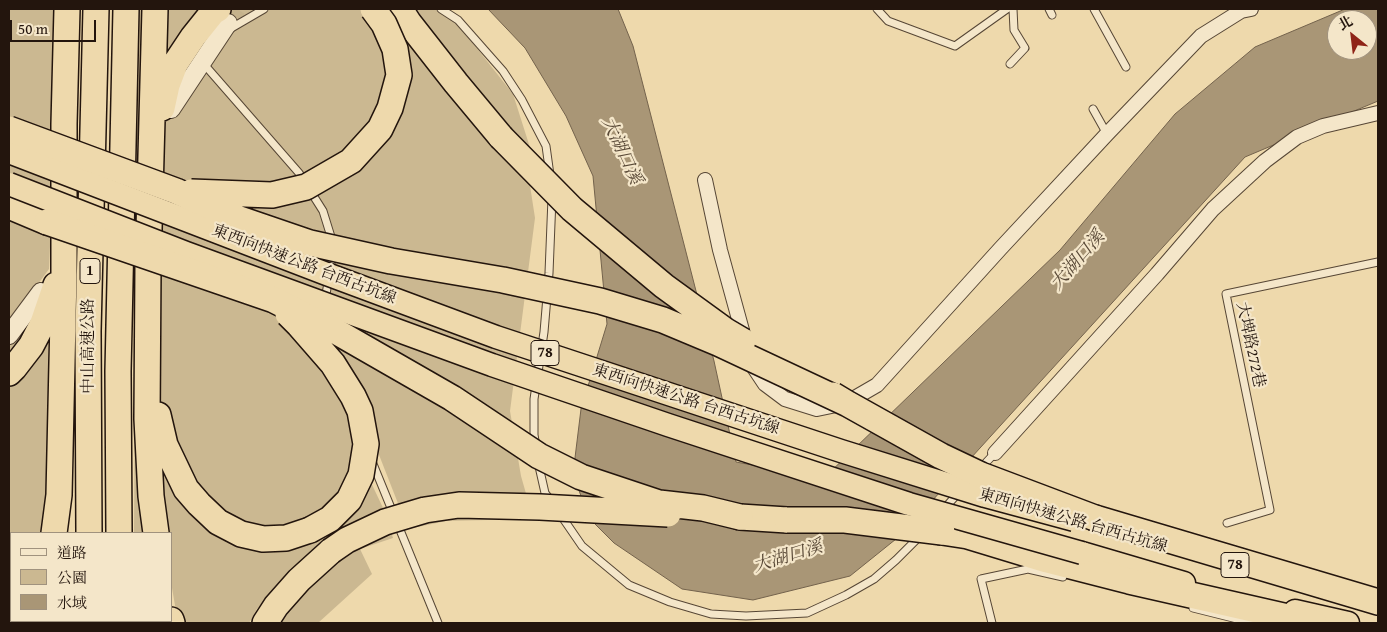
<!DOCTYPE html>
<html>
<head>
<meta charset="utf-8">
<style>
  body { margin:0 }
  #map { position:relative; width:1387px; height:632px; overflow:hidden; background:#eed9ac; font-family:"Gentium Book Plus","Noto Serif TC",serif }
  canvas { display:block }
  .frame { position:absolute; inset:0; border:10px solid #23150d; pointer-events:none }
  .legend { position:absolute; left:10px; top:532px; width:162px; height:90px; box-sizing:border-box; background:#f4e6c9; border:1px solid #a0927e; margin:0; padding:6px 9px; list-style:none; font-size:15px; color:#23150d }
  .legend li { display:flex; align-items:center; gap:10px; height:25px }
  .legend b { width:25px; border:1px solid #a0927e }
  .north { position:absolute; left:1327px; top:10px; width:50px; height:50px; box-sizing:border-box; background:#f4e6c9; border:1px solid #a0927e; border-radius:50%; rotate:331deg; font-size:14px; font-weight:700; line-height:20px; text-align:center; color:#23150d }
  .north::after { content:''; display:block; margin:auto; width:18px; height:22px; background:#8f2418; clip-path:polygon(50% 0,100% 100%,50% 72%,0 100%) }
  .scale { position:absolute; left:10px; top:20px; width:86px; height:22px; box-sizing:border-box; border:2px solid #23150d; border-top:0; padding-left:6px; font-size:15px; line-height:18px; white-space:nowrap; color:#23150d; -webkit-text-stroke:4px #f4e6c9; paint-order:stroke }
</style>
</head>
<body>
<div id="map">
<canvas width="1387" height="632"></canvas>
<div class="frame"></div>
<ul class="legend">
<li><b style="height:6px;background:#f4e6c9"></b>道路</li>
<li><b style="height:14px;background:#cbb891"></b>公園</li>
<li><b style="height:14px;background:#a99676"></b>水域</li>
</ul>
<div class="north">北</div>
<div class="scale">50 m</div>
</div>
<script>
const g = document.querySelector('canvas').getContext('2d');
g.lineJoin = 'round';
function fillPath(path, color) {
  g.fillStyle = color;
  g.fill(path, 'evenodd');
}
function shape(rows) {
  const path = new Path2D();
  for (const r of rows) {
    path.moveTo(r[0], r[1]);
    for (let i = 2; i < r.length; i += 2) path.lineTo(r[i], r[i + 1]);
  }
  return path;
}
function stroke(path, color, width, dash) {
  g.strokeStyle = color;
  g.lineWidth = width;
  g.lineCap = dash ? 'butt' : 'round';
  g.setLineDash(dash || []);
  g.stroke(path);
}
function drawText(font, color, halo, rows, align = 'center') {
  g.font = font + ' "Gentium Book Plus","Noto Serif TC",serif';
  g.lineWidth = 4.5;
  g.setLineDash([]);
  g.textBaseline = 'middle';
  g.strokeStyle = halo;
  g.fillStyle = color;
  for (const [text, x, y, turn = 0] of rows) {
    g.save();
    g.translate(x, y);
    g.rotate((+turn || 0) * Math.PI / 180);
    g.textAlign = isNaN(turn) ? turn : align;
    if (halo) g.strokeText(text, 0, 0);
    g.fillText(text, 0, 0);
    g.restore();
  }
}
fillPath(shape([
  [9,9,56,9,55,132,49,269,30,295,9,320],
  [137,9,145,9,150,533,134,533],
  [158,9,207,9,162,66],
  [231,9,435,9,453,18,513,94,533,157,505,132,414,21,404,26,498,143,529,179,535,218,510,411,521,476,529,504,530,519,446,521,408,529,374,442,355,449,385,512,393,538,360,549,372,574,318,623,264,623,298,581,333,555,326,542,290,569,257,609,249,623,178,623,171,582,171,533,163,533,155,486,152,433,177,483,197,511,227,533,267,546,311,539,306,522,286,531,255,533,232,524,206,503,177,460,166,431,159,391,157,276,159,164,161,142,171,87,191,49,218,17],
  [36,312,48,339,50,476,42,533,11,533,11,621,29,621,29,623,9,623,9,344]
]), '#cbb891');
const water = shape([
  [488,9,618,9,633,46,714,361,736,462,824,478,1060,250,1175,114,1255,47,1345,9,1378,9,1378,101,1245,157,1020,404,901,535,850,576,753,600,682,589,614,543,589,518,573,474,581,409,607,324,593,176,566,116,525,48,488,9],
  [1337,20,1367,20,1367,50,1337,50,1337,20]
]);
fillPath(water, '#a99676');
stroke(water, '#73624c', 1);
stroke(shape([
  [228,23,237,9],
  [90,222,152,136]
]), '#c5b28c', 18, [18, 9]);
const service = shape([
  [441,9,458,20,503,71,522,100,546,146,550,175],
  [877,9,888,21,955,46,1007,9],
  [1049,9,1052,15],
  [1094,9,1126,67],
  [228,30,264,9],
  [203,63,299,173,323,211,332,240,332,243],
  [1010,64,1025,48,1014,30,1013,9],
  [1093,109,1107,134],
  [325,300,331,265,331,253],
  [536,446,534,435,534,399,544,332,549,273,552,198],
  [371,459,438,623],
  [538,462,545,493,551,501],
  [979,470,995,453],
  [944,509,960,491],
  [560,514,582,546,629,585,670,602,711,614,746,616,807,613,846,595,874,579,896,560,920,536],
  [1227,523,1270,510,1226,294,1378,262],
  [1193,608,1253,623],
  [992,623,981,579,1028,569,1063,577]
]);
const minor = shape([
  [705,180,720,250,751,363,765,384,785,399,817,409,846,403,877,385,1000,249,1107,134,1201,36,1241,11,1251,9],
  [995,453,1157,274,1213,209,1265,161,1297,137,1323,126,1378,113]
]);
const tertiary = shape([
  [171,109,228,23],
  [9,335,41,292]
]);
const trunk = shape([
  [1082,553,1184,583],
  [1295,611,1348,623]
]);
const motorway = shape([
  [155,9,148,266,147,419,151,496,156,533],
  [400,9,409,23,456,83,501,137],
  [162,108,167,85,175,64,193,37,213,12,218,9],
  [9,206,47,222],
  [9,373,14,368,31,346,43,323,56,285],
  [158,415,165,445,186,489,199,504,218,522,241,534,263,539,286,538,310,530],
  [740,517,787,520],
  [1095,518,1378,602],
  [942,532,968,536,1047,560,1129,581,1314,623],
  [54,533,59,495,64,275,64,124,67,9],
  [89,533,88,331,96,9],
  [119,533,118,371,126,9],
  [171,620,172,623],
  [90,621,90,623],
  [120,621,120,623],
  [39,623,39,621],
  [265,623,276,606,299,580,331,551]
]);
stroke(service, '#564635', 9);
stroke(minor, '#564635', 16);
stroke(tertiary, '#564635', 20);
stroke(trunk, '#23150d', 25);
stroke(motorway, '#23150d', 28);
stroke(service, '#f4e6c9', 7);
stroke(minor, '#f4e6c9', 14);
stroke(tertiary, '#f4e6c9', 18);
stroke(trunk, '#eed9ac', 22);
stroke(motorway, '#eed9ac', 25);
const trunkBridge = shape([
  [9,152,324,273,496,337,841,451,985,496,1074,520],
  [9,184,186,253,492,365,668,425,909,504,1082,553]
]);
const motorwayBridge = shape([
  [9,129,176,191,234,217,310,243,391,261,503,280,600,301,663,320,718,343,848,404],
  [501,137,572,209,664,286,726,331,743,341],
  [191,192,272,195,306,187,351,161,380,129,390,108,399,75,395,49,384,24,373,9],
  [47,222,274,300,337,332,452,398,539,456,581,477,659,503,703,508,740,517],
  [288,314,299,325,333,364,353,396,360,411,366,444,361,475,349,500,330,519,310,530],
  [833,395,848,404,941,456,981,475,1095,518],
  [787,520,845,520,942,532],
  [331,551,347,540,385,522,425,510,459,505,540,507,668,514]
]);
stroke(trunkBridge, '#23150d', 25, []);
stroke(motorwayBridge, '#23150d', 28, []);
stroke(trunkBridge, '#eed9ac', 22);
stroke(motorwayBridge, '#eed9ac', 25);
for (const [x, y, w] of [
  [90,271,20],
  [545,353,28],
  [1235,565,28]
]) {
  const box = new Path2D();
  box.roundRect(x - w / 2, y - 12.5, w, 25, 4);
  g.fillStyle = '#f4e6c9';
  g.fill(box);
  stroke(box, '#23150d', 1);
}
drawText('bold 15px', '#23150d', null, [
  ["1",90,271],
  ["78",545,353],
  ["78",1235,565]
]);
drawText('16px', '#23150d', '#f4e6c9', [
  ["東西向快速公路 台西古坑線",304,265,21],
  ["大埤路272巷",1250,345,78],
  ["中山高速公路",89,346,-90],
  ["東西向快速公路 台西古坑線",686,400,18],
  ["東西向快速公路 台西古坑線",1073,521,16]
]);
drawText('italic 18px', '#594937', '#f4e6c9', [
  ["大湖口溪",621,151,65],
  ["大湖口溪",1078,261,-49],
  ["大湖口溪",788,557,-17]
]);
</script>
</body>
</html>
